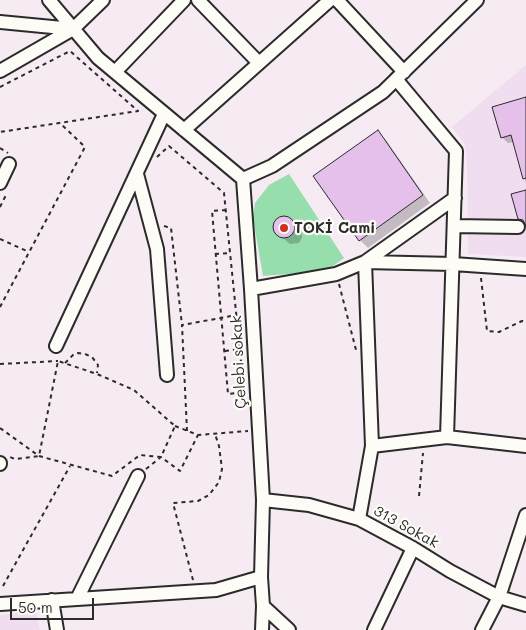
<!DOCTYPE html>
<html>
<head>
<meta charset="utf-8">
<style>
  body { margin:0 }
  #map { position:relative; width:526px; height:630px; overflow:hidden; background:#f6eaf3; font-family:Mali,sans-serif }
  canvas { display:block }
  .scale { position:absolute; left:10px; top:598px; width:84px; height:22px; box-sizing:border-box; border:2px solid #2b2b2b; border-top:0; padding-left:6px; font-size:15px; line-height:18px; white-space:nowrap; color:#2b2b2b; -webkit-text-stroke:4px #fdfcf7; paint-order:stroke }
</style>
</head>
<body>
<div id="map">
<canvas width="526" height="630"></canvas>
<div class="scale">50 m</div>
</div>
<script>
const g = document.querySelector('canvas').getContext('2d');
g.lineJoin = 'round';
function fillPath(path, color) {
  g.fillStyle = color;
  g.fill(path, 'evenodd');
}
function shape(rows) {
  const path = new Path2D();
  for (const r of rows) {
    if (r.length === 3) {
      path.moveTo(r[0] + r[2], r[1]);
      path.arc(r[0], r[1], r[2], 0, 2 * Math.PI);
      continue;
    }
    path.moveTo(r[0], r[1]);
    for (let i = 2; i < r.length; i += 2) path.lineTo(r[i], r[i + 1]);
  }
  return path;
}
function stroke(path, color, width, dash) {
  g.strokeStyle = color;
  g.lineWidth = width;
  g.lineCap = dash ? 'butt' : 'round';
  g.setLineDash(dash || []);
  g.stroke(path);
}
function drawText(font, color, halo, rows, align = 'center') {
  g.font = font + ' Mali,sans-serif';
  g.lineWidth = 4.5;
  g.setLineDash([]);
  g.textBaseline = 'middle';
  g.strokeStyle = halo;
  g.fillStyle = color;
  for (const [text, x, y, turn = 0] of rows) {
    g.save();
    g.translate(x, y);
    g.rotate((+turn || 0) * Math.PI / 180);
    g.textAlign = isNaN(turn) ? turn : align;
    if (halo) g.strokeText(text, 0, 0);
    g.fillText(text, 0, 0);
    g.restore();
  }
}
fillPath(shape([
  [526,65,526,257,468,254,467,160,465,145,452,127],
  [36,611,40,630,0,630,0,615]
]), '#f1ddf0');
fillPath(shape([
  [289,174,344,258,326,271,263,276,253,218,255,203,269,185]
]), '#96deac');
fillPath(shape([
  [526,99,526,183,514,142,508,143,502,137],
  [378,132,386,140,430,203,368,248,360,240],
  [286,217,302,232,302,238,299,243,290,244,276,232,276,223,280,218]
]), '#0003');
const building = shape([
  [526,97,526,178,523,179,511,135,501,138,492,107,526,97],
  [378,130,423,195,359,241,313,176,378,130],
  [526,190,526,226,523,220,518,219,511,194,526,190],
  [284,227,11]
]);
fillPath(building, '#e4c0ea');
stroke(building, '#2b2b2b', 1);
const minor = shape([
  [49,0,98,58,243,179],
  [198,0,259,63],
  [337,0,404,72],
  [0,22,73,29],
  [0,71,73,29,103,0],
  [115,72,184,0],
  [396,79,456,151,447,437],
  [184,130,330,0],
  [137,174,157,249,167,375],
  [0,183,9,164],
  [454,226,518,227],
  [251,289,336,274,365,262,455,198],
  [56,346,164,114],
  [372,446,365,262,453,264,526,269],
  [0,463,0,464],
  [263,500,309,505,359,519,413,548,450,571,499,597,526,605],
  [359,519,372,446,447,437,526,446],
  [261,577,263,606,289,630],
  [77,599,138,476],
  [52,600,57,630],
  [0,604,216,590,261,577,263,500,251,289,243,179,272,166,383,92,477,0],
  [262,630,263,606],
  [374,630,413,548],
  [482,630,499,597,526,515]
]);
stroke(minor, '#2b2b2b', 16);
stroke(shape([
  [0,87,70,51,138,111,0,132],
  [0,148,8,153],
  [157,157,169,146,224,193,243,381],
  [0,207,7,193],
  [226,210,212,211,228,394,244,392],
  [164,226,171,228,182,325],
  [0,239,29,252],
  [215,254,230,253],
  [481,278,487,331,499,332,522,321,526,323],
  [339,284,356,350],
  [0,307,85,147,60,123],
  [225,351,240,349],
  [65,363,74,354,78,353,85,354,92,357,98,365,97,373],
  [0,364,58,361],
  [175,426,198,435,248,431],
  [0,428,39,456,112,476,140,455,161,457,175,426,134,390,97,374,58,361,39,456,15,459,10,457],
  [187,431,182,325,237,315],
  [146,469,161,457,180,471,198,435],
  [419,496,423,453],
  [193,580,173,503,198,501,209,495,219,482,222,469,219,446,215,434],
  [3,586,70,466]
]), '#2b2b2b', 2, [4, 4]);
stroke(minor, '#fdfcf7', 12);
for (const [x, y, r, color] of [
  [284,228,5,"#c8321e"]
]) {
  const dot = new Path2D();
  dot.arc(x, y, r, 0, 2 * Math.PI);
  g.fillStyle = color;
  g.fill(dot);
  stroke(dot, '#fdfcf7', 2);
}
drawText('bold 15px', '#2b2b2b', '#fdfcf7', [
  ["TOKİ Cami",294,228]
], 'left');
drawText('15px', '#2b2b2b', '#fdfcf7', [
  ["Çelebi sokak",239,362,-93],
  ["313 Sokak",406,527,29]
]);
</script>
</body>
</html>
